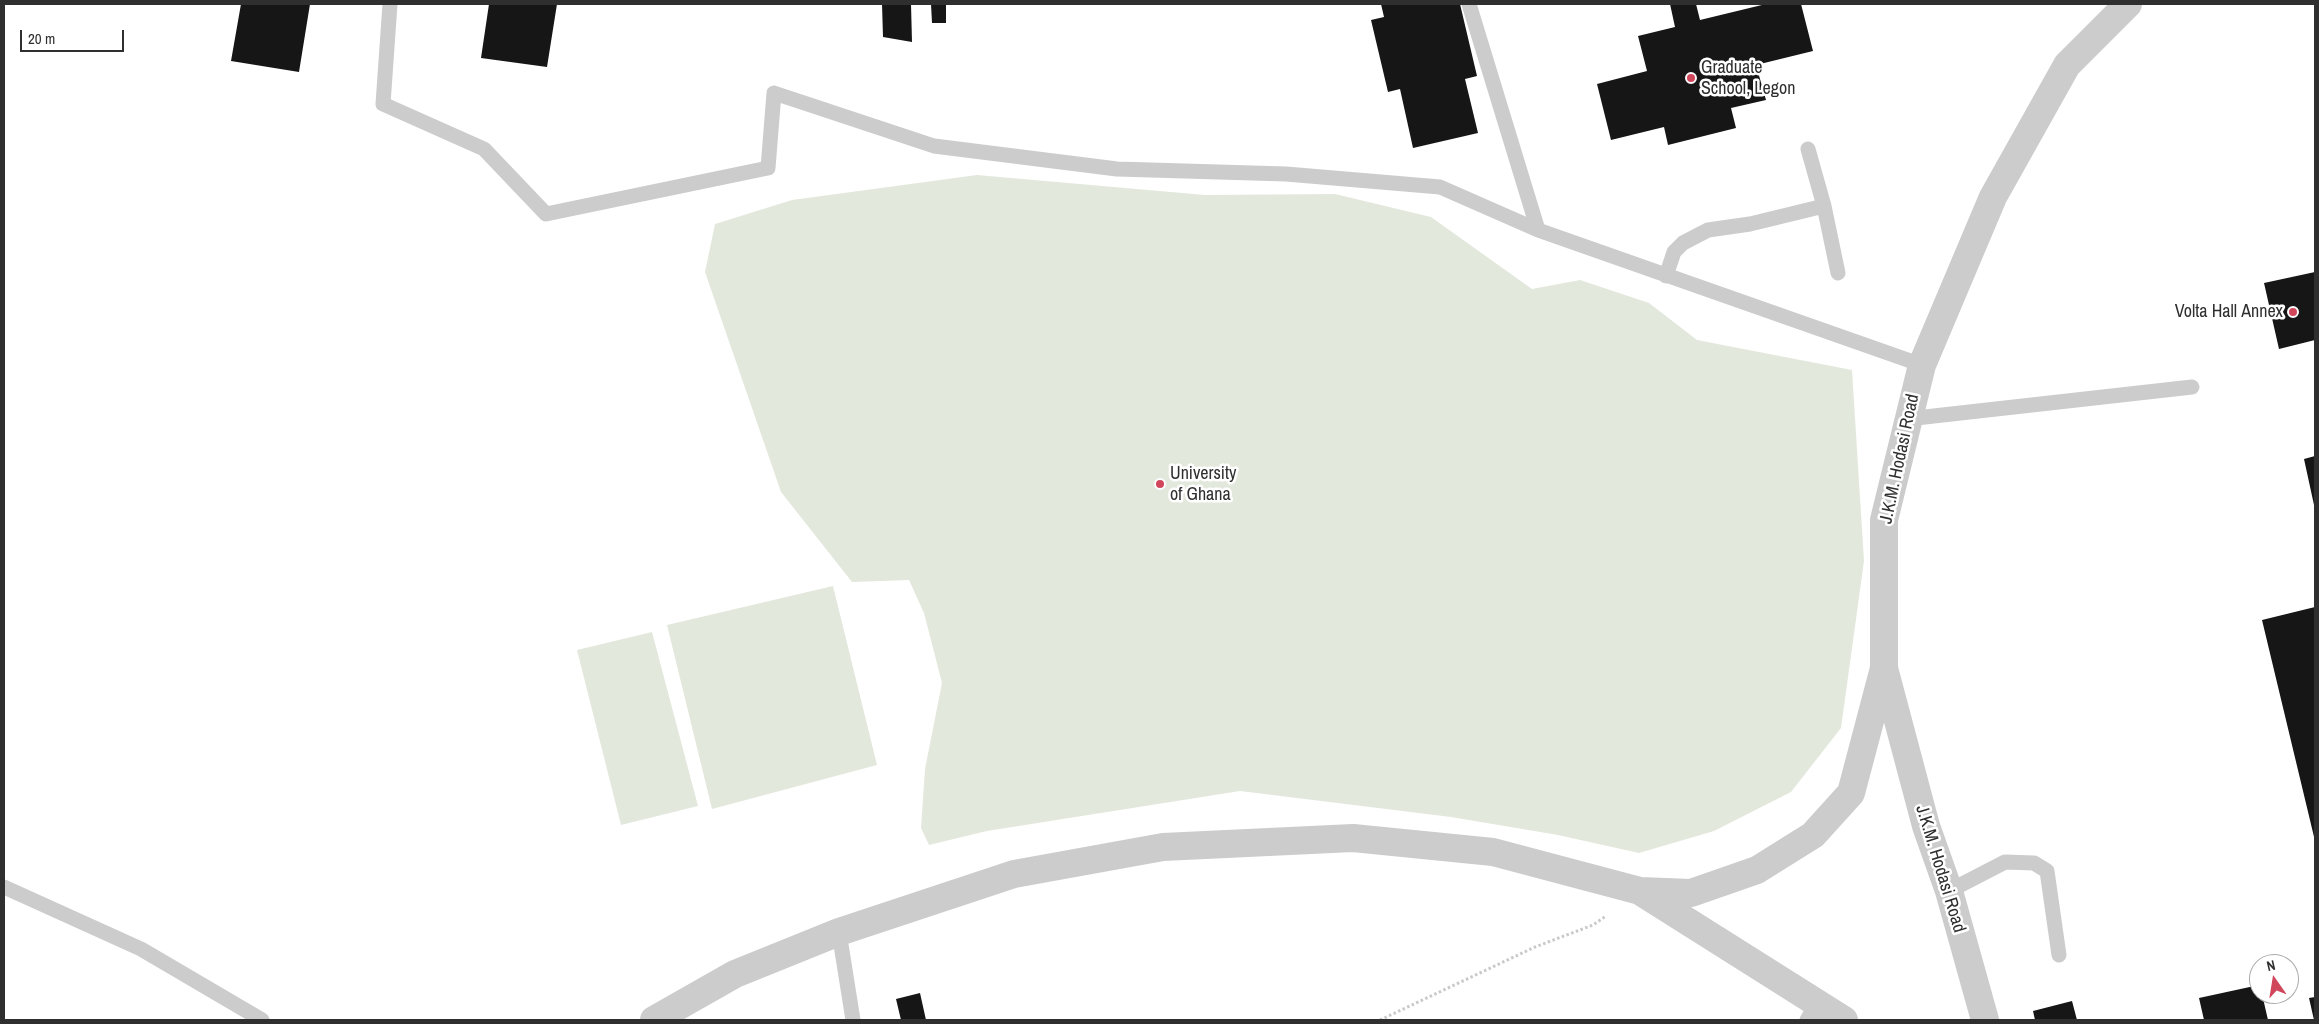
<!DOCTYPE html>
<html>
<head>
<meta charset="utf-8">
<style>
  body { margin:0 }
  #map { position:relative; width:2319px; height:1024px; overflow:hidden; background:#fff; font-family:"Archivo Narrow",sans-serif }
  canvas { display:block }
  .frame { position:absolute; inset:0; border:5px solid #2f2f2f; pointer-events:none }
  .north { position:absolute; left:2249px; top:954px; width:50px; height:50px; box-sizing:border-box; background:#fff; border:1px solid #acacac; border-radius:50%; rotate:347deg; font-size:14px; font-weight:700; line-height:20px; text-align:center; color:#2f2f2f }
  .north::after { content:''; display:block; margin:auto; width:18px; height:22px; background:#d0475b; clip-path:polygon(50% 0,100% 100%,50% 72%,0 100%) }
  .scale { position:absolute; left:20px; top:30px; width:104px; height:22px; box-sizing:border-box; border:2px solid #2f2f2f; border-top:0; padding-left:6px; font-size:15px; line-height:18px; white-space:nowrap; color:#2f2f2f; -webkit-text-stroke:4px #fff; paint-order:stroke }
</style>
</head>
<body>
<div id="map">
<canvas width="2319" height="1024"></canvas>
<div class="frame"></div>
<div class="north">N</div>
<div class="scale">20 m</div>
</div>
<script>
const g = document.querySelector('canvas').getContext('2d');
g.lineJoin = 'round';
function fillPath(path, color) {
  g.fillStyle = color;
  g.fill(path, 'evenodd');
}
function shape(rows) {
  const path = new Path2D();
  for (const r of rows) {
    path.moveTo(r[0], r[1]);
    for (let i = 2; i < r.length; i += 2) path.lineTo(r[i], r[i + 1]);
  }
  return path;
}
function stroke(path, color, width, dash) {
  g.strokeStyle = color;
  g.lineWidth = width;
  g.lineCap = dash ? 'butt' : 'round';
  g.setLineDash(dash || []);
  g.stroke(path);
}
function drawText(font, color, halo, rows, align = 'center') {
  g.font = font + ' "Archivo Narrow",sans-serif';
  g.lineWidth = 5;
  g.setLineDash([]);
  g.textBaseline = 'middle';
  g.strokeStyle = halo;
  g.fillStyle = color;
  for (const [text, x, y, turn = 0] of rows) {
    g.save();
    g.translate(x, y);
    g.rotate((+turn || 0) * Math.PI / 180);
    g.textAlign = isNaN(turn) ? turn : align;
    if (halo) g.strokeText(text, 0, 0);
    g.fillText(text, 0, 0);
    g.restore();
  }
}
fillPath(shape([
  [977,175,1205,195,1335,194,1431,217,1532,289,1580,280,1649,303,1697,340,1852,370,1864,561,1841,728,1791,792,1714,831,1639,853,1558,835,1451,817,1240,791,987,831,929,845,921,828,925,769,942,683,924,613,909,580,852,582,781,492,705,272,715,224,792,200],
  [833,586,877,765,712,809,667,625],
  [652,632,698,806,621,825,577,650]
]), '#e3e8dc');
fillPath(shape([
  [241,4,310,4,299,72,231,61],
  [489,4,557,4,547,67,481,58],
  [882,4,911,4,912,42,883,37],
  [931,4,946,4,946,23,932,23],
  [1381,4,1460,4,1477,76,1465,79,1478,133,1413,148,1400,89,1388,92,1371,20,1384,17],
  [1670,4,1696,4,1700,20,1766,4,1801,4,1813,51,1756,65,1766,100,1731,108,1736,128,1668,145,1664,127,1611,140,1597,84,1647,71,1638,36,1675,27],
  [2315,272,2315,340,2279,349,2264,283],
  [2315,456,2315,505,2314,505,2304,459],
  [2315,607,2315,841,2262,620],
  [2259,985,2259,994,2262,994,2268,1020,2204,1020,2199,998],
  [920,993,926,1020,901,1020,896,999],
  [2315,997,2315,1020,2314,1020,2309,998],
  [2072,1001,2077,1020,2035,1020,2033,1011]
]), '#161616');
stroke(shape([
  [1380,1020,1535,947,1593,925,1606,916]
]), '#c9c9c9', 3, [2.5, 2.5]);
stroke(shape([
  [390,4,383,104,484,149,546,214,768,168,774,93,934,146,1117,169,1286,174,1440,187,1538,230],
  [1469,4,1538,230,1922,365],
  [1808,149,1824,206,1838,273],
  [1666,276,1674,252,1683,243,1708,230,1750,224,1824,206],
  [1907,419,2192,387],
  [4,887,141,949,262,1020],
  [1949,891,2005,862,2034,863,2047,871,2059,955],
  [839,932,853,1020],
  [1807,1020,1817,1003]
]), '#ccc', 15);
stroke(shape([
  [1641,892,1844,1020],
  [654,1020,735,974,839,932,1014,874,1163,847,1353,838,1493,852,1640,891,1691,893,1757,870,1813,835,1851,793,1884,668],
  [1985,1020,1949,891,1926,826,1884,668,1884,520,1922,365,1993,197,2067,65,2128,4]
]), '#ccc', 28);
for (const [x, y, r, color] of [
  [1691,78,5,"#d0475b"],
  [2293,312,5,"#d0475b"],
  [1160,484,5,"#d0475b"]
]) {
  const dot = new Path2D();
  dot.arc(x, y, r, 0, 2 * Math.PI);
  g.fillStyle = color;
  g.fill(dot);
  stroke(dot, '#fff', 2);
}
drawText('18px', '#2f2f2f', '#fff', [
  ["Graduate",1701,68],
  ["School, Legon",1701,89],
  ["Volta Hall Annex",2283,312,"right"],
  ["University",1170,474],
  ["of Ghana",1170,495]
], 'left');
drawText('18px', '#2f2f2f', '#fff', [
  ["J.K.M. Hodasi Road",1900,459,-78],
  ["J.K.M. Hodasi Road",1940,869,73]
]);
</script>
</body>
</html>
